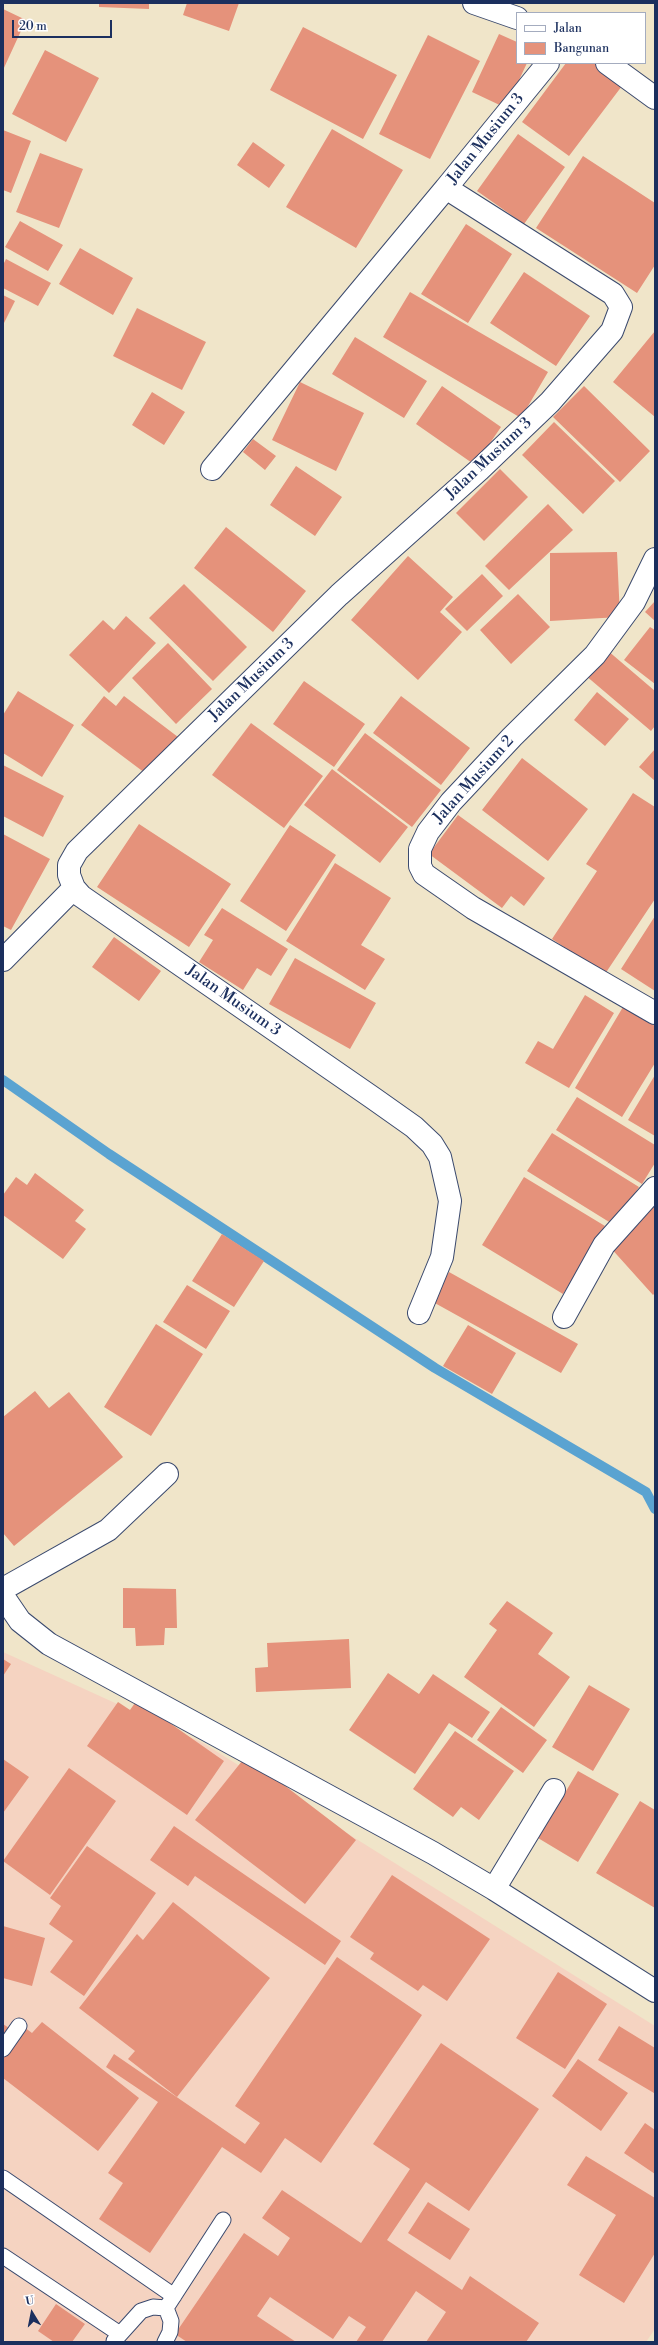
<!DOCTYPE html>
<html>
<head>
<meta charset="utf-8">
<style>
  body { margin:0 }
  #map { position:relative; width:658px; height:2345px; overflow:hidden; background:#f0e5c9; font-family:"Libre Bodoni",serif }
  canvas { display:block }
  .frame { position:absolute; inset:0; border:4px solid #1b2f5e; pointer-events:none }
  .legend { position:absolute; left:516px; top:12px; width:130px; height:52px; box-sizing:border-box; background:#fff; border:1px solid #a4acbf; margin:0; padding:5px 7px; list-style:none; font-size:12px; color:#1b2f5e }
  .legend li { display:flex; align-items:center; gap:8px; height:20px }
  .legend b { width:20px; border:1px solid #a4acbf }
  .north { position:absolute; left:12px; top:2293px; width:40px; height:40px; -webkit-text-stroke:3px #fff; paint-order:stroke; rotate:350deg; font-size:11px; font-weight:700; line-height:16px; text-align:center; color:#1b2f5e }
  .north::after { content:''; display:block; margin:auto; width:14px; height:18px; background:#1b2f5e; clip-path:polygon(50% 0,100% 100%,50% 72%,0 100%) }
  .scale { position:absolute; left:12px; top:20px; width:100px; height:18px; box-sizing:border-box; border:2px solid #1b2f5e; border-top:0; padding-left:5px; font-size:12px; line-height:14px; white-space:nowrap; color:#1b2f5e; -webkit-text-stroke:3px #fff; paint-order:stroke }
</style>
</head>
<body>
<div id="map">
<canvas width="658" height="2345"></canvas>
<div class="frame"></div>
<ul class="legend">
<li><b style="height:5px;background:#fff"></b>Jalan</li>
<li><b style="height:11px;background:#e5927b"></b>Bangunan</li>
</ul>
<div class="north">U</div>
<div class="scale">20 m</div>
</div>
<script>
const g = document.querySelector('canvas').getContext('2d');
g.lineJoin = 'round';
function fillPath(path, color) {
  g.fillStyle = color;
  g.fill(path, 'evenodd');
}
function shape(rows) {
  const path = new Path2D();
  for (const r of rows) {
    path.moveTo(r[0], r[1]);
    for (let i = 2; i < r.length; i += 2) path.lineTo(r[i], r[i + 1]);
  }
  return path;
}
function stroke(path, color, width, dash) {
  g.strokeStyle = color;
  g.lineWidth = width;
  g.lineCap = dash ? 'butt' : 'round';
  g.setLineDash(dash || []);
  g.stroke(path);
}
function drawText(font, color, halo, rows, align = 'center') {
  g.font = font + ' "Libre Bodoni",serif';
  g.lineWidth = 3;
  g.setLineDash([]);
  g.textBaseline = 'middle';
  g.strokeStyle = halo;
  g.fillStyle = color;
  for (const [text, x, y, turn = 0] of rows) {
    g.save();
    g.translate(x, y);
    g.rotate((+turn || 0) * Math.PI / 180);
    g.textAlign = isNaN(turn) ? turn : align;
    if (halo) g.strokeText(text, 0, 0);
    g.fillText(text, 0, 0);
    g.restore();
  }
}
fillPath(shape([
  [3,1652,203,1743,655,2026,655,2329,646,2342,8,2342,3,2339]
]), '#f5d3c1');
stroke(shape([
  [3,1080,109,1154,435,1368,646,1492,655,1509]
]), '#5aa3d1', 10);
fillPath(shape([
  [99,3,149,3,149,9,99,7],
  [187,3,239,3,229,31,183,15],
  [3,9,26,20,3,70],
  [303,27,397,75,363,139,270,90],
  [499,34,517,42,517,63,527,63,506,108,472,92],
  [428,35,480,61,430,159,379,134],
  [45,50,99,78,66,142,12,114],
  [566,63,600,63,625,82,569,156,522,122],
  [332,129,403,170,356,248,286,207],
  [3,130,31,141,11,193,3,190],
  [518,134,565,167,524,224,477,191],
  [253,142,285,165,269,188,237,165],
  [40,153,83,169,59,228,16,212],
  [583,156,655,203,655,265,637,293,536,228],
  [20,221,63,245,48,271,5,247],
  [466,224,512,254,468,323,421,294],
  [80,248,133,278,113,315,59,284],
  [6,259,51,283,38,306,3,288,3,265],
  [524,272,590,316,556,366,490,323],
  [410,292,548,372,521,418,383,337],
  [3,295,15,301,3,325],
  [137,308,206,342,182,390,113,356],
  [655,331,655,417,613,382],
  [355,337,427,381,404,418,332,374],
  [300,382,364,413,336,471,272,440],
  [442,386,501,427,475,465,416,424],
  [584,386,650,451,620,482,553,417],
  [152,392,185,412,164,445,132,425],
  [554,422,615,481,583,514,522,455],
  [253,439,276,456,265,470,243,452],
  [296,466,342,497,315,536,270,505],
  [500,469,528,497,484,541,456,513],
  [548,504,573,530,509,590,485,566],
  [226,527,306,591,273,632,194,568],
  [617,552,620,617,550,621,550,553],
  [408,556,453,597,440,612,462,632,418,680,351,620],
  [482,574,503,596,467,631,445,609],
  [184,584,247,647,213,681,149,618],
  [518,594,550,627,511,664,480,630],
  [655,601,655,621,645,612],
  [126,616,156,643,109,693,69,655,103,620,114,630],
  [650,627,655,630,655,684,624,660],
  [168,643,212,689,176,724,132,678],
  [607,650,655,691,655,726,651,731,585,675],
  [304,681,365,724,334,767,273,724],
  [18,691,74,725,42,777,3,753,3,715],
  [597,692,629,719,605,746,574,720],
  [104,696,116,706,124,696,178,737,149,776,81,725],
  [401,696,470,748,441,785,373,733],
  [251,723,323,776,284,828,212,775],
  [365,733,441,790,412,827,337,770],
  [655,749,655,781,639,767],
  [522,758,588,809,548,861,482,810],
  [3,765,64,796,43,837,3,816],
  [332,769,408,827,380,863,304,805],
  [633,793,655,807,655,899,605,974,552,939,597,871,586,864],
  [458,815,545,878,524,906,511,896,502,908,429,854],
  [139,824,231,884,189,947,97,887],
  [290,825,336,855,286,931,240,901],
  [3,834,50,859,11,930,3,926],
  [335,863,391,898,361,945,385,959,365,990,286,941],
  [222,908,288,949,271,976,257,968,243,990,199,962,213,940,204,935],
  [655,916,655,991,621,969],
  [114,937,161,971,139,1001,92,967],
  [295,958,376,1003,350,1049,269,1004],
  [585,995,614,1013,569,1088,525,1063,538,1041,553,1049],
  [623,1007,655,1026,655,1063,622,1117,575,1088],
  [655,1075,655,1136,628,1120],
  [577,1097,655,1145,655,1163,642,1184,556,1130],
  [552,1133,639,1187,614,1225,527,1171],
  [35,1173,84,1210,75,1221,86,1229,63,1259,3,1215,3,1195,16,1177,27,1185],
  [524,1177,605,1226,563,1294,482,1245],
  [655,1204,655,1293,653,1295,609,1246],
  [222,1234,264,1261,234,1307,192,1281],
  [449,1272,578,1344,561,1373,433,1302],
  [187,1285,230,1311,206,1349,163,1322],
  [156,1324,203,1354,151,1436,104,1407],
  [468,1325,516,1353,492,1394,443,1366],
  [35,1391,49,1408,69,1392,123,1457,14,1546,3,1533,3,1417],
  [123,1588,176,1589,177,1628,165,1628,164,1645,136,1646,135,1628,123,1628],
  [507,1601,553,1633,538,1654,570,1677,534,1727,464,1677,497,1630,489,1624],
  [349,1639,351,1688,256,1692,255,1668,268,1667,267,1643],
  [3,1659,11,1664,3,1676],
  [388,1673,419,1694,433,1674,490,1712,472,1738,449,1723,415,1774,349,1730],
  [589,1685,630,1709,593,1771,552,1747],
  [137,1700,224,1761,187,1815,87,1746,118,1702,130,1710],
  [501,1707,547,1740,523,1773,477,1740],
  [455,1731,514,1771,479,1820,461,1807,453,1817,413,1789],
  [246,1756,356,1840,305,1904,195,1820],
  [3,1759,29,1777,3,1813],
  [69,1768,116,1801,50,1895,3,1861],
  [578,1771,619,1794,578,1862,538,1838],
  [640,1801,655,1810,655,1908,596,1873],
  [174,1826,341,1941,325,1965,195,1876,188,1886,150,1860],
  [87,1846,156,1893,84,1996,50,1972,73,1941,49,1924,61,1906,50,1898],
  [392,1875,490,1939,447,2001,423,1985,418,1991,370,1959,374,1953,350,1937],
  [173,1902,270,1978,177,2097,128,2059,135,2051,79,2008,137,1934,143,1940],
  [3,1926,45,1938,32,1986,3,1978],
  [337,1957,422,2015,321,2163,285,2138,261,2173,222,2147,150,2253,99,2219,123,2183,108,2173,158,2102,106,2067,114,2054,245,2144,260,2123,235,2106],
  [558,1972,607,2004,565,2069,516,2038],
  [42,2022,139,2098,98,2151,3,2078,3,2054,24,2027,32,2033],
  [3,2024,15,2032,3,2048],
  [619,2026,655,2048,654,2093,598,2060],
  [441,2043,539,2109,469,2211,426,2182,387,2240,462,2290,470,2276,539,2323,526,2342,426,2342,446,2312,416,2291,382,2342,356,2342,366,2327,349,2316,333,2339,270,2297,257,2316,296,2342,187,2342,175,2334,244,2233,278,2256,290,2238,262,2218,282,2190,361,2243,410,2169,373,2144],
  [578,2059,628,2093,601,2131,552,2096],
  [645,2123,655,2130,655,2174,624,2153],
  [586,2156,655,2198,655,2253,624,2303,579,2275,616,2215,567,2185],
  [428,2202,470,2229,450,2260,408,2233],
  [56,2304,85,2324,72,2342,54,2342,38,2331]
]), '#e5927b');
const lane = shape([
  [3,2049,19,2026],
  [3,2178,174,2296],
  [3,2256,120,2334],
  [166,2308,223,2220],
  [114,2341,141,2311,153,2307,166,2308,171,2321,170,2332,165,2342]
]);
const street = shape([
  [474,3,517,18],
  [607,63,655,98],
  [212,469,446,188],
  [655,559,634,602,595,655,512,737,451,802,428,832,420,849,420,866,424,874,473,908,655,1013],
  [3,960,74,888],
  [419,1313,442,1257,450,1201,440,1157,432,1144,414,1127,373,1098,81,896,74,888,69,875,69,865,77,851,339,595,479,470,550,402,612,331,621,307,613,294,446,188,548,63],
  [564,1317,604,1245,655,1188],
  [3,1589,108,1530,167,1474],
  [3,1596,20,1621,49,1644,433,1853,494,1889,655,1991],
  [494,1889,554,1790]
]);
stroke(lane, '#3b4a6e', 17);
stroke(street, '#3b4a6e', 24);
stroke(lane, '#fff', 15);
stroke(street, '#fff', 22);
drawText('16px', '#1b2f5e', '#fff', [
  ["Jalan Musium 3",486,139,-51],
  ["Jalan Musium 3",489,459,-43],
  ["Jalan Musium 3",252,680,-44],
  ["Jalan Musium 2",474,780,-48],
  ["Jalan Musium 3",233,1001,35]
]);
</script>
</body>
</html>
